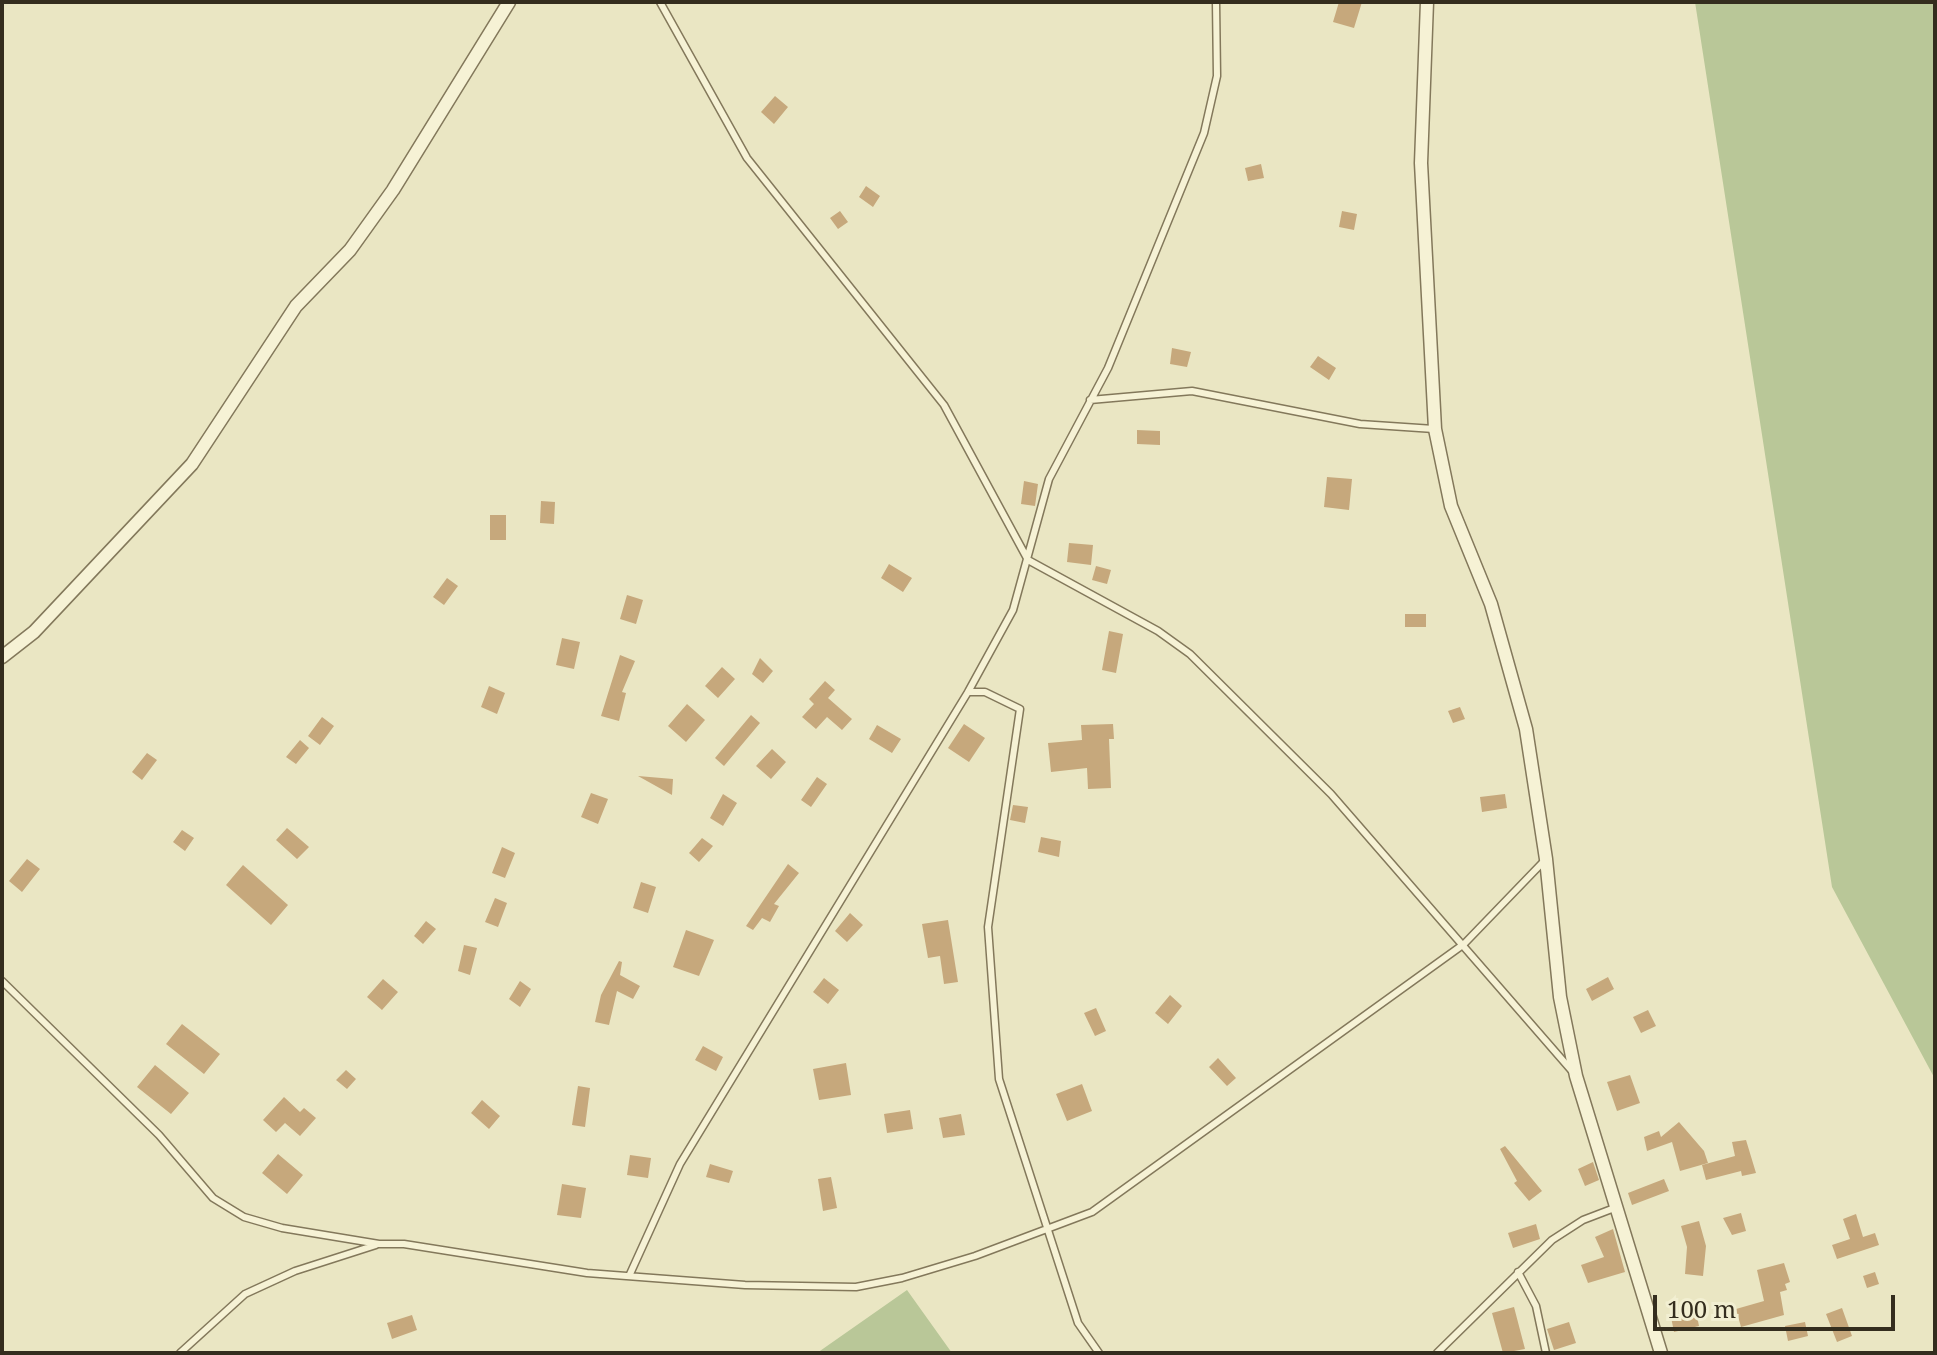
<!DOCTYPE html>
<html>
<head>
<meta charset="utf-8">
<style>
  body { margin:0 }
  #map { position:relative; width:1937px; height:1355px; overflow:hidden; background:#eae6c3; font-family:"Noto Serif",serif }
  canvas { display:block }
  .frame { position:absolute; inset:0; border:4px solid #342d1e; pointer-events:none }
  .scale { position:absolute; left:1653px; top:1295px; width:242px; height:36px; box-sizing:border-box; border:4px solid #342d1e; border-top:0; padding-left:10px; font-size:24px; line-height:28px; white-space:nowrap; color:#342d1e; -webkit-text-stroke:6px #f2efd2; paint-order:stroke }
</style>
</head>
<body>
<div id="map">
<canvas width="1937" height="1355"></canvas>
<div class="frame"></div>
<div class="scale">100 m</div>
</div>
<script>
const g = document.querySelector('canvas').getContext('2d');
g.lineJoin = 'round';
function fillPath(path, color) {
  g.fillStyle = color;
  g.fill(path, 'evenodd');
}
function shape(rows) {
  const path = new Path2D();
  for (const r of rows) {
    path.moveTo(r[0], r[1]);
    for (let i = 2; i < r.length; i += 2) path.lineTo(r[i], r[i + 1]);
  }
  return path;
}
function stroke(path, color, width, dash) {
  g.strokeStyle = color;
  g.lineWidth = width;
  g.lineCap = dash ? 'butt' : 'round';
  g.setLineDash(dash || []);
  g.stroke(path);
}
fillPath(shape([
  [1695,2,1935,2,1935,1079,1832,887],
  [907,1290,952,1353,817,1353]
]), '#b9c798');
fillPath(shape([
  [1339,2,1362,2,1354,28,1333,22],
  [775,96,788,107,774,124,761,112],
  [1261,164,1264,178,1248,181,1245,168],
  [866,186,880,196,873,207,859,197],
  [840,211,848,222,838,229,830,218],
  [1342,211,1357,214,1354,230,1339,227],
  [1172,348,1191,352,1187,367,1170,364],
  [1318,356,1336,368,1329,380,1310,367],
  [1137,430,1160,431,1160,445,1137,444],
  [1327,477,1352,479,1349,510,1324,507],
  [1024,481,1038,484,1035,506,1021,504],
  [541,501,555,502,554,524,540,523],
  [490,515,506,515,506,540,490,540],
  [1069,543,1093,545,1091,565,1067,562],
  [889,564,912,578,903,592,881,578],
  [1096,566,1111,570,1107,584,1092,580],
  [447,578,458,586,444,605,433,597],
  [627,595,643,600,636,624,620,619],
  [1405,614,1426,614,1426,627,1405,627],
  [1109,631,1123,634,1116,673,1102,670],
  [562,638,580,642,574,669,556,665],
  [620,655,635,661,622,692,626,693,619,721,601,716],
  [760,658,773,671,763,683,752,674],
  [722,667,735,679,718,698,705,686],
  [825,681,835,690,828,698,852,719,842,730,827,717,816,729,802,717,814,704,809,699],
  [489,686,505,693,497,714,481,707],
  [687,704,705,720,686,742,668,726],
  [1460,707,1465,719,1453,723,1448,711],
  [751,715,760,723,724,766,715,758],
  [322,717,334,726,320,745,308,736],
  [964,724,985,738,969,762,948,748],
  [1113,724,1114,739,1109,739,1111,788,1088,789,1087,768,1051,772,1048,743,1082,740,1081,725],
  [877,725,901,739,892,753,869,739],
  [300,740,309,748,296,764,286,757],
  [772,749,786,762,771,779,756,766],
  [147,753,157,760,142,780,132,772],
  [638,776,673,779,672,795],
  [817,777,827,784,811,807,801,800],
  [591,793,608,799,598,824,581,817],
  [723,794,737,803,723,826,710,818],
  [1505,794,1507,808,1482,812,1480,797],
  [1013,805,1028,807,1025,823,1010,820],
  [287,828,309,847,297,859,276,840],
  [182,830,194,838,185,851,173,842],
  [1041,837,1061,841,1059,857,1038,852],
  [702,838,713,846,699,862,689,853],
  [502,847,515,853,505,878,492,873],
  [27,859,40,869,22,892,9,881],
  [788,864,799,873,774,904,779,906,770,922,762,918,753,930,746,926],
  [243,865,288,905,271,925,226,885],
  [641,882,656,887,648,913,633,908],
  [495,898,507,903,498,927,485,922],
  [850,913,863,925,847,942,835,931],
  [948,920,958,982,944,984,940,956,928,958,922,924],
  [426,921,436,929,423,944,414,936],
  [686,930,714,940,699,976,673,967],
  [464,945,477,948,470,975,458,971],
  [619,961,622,962,620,975,640,986,633,999,617,991,609,1025,595,1022,601,995],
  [1608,977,1614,989,1592,1001,1586,989],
  [824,978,839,990,828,1004,813,992],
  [383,979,398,992,382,1010,367,997],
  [520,981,531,989,520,1007,509,999],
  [1170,995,1182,1006,1168,1024,1155,1013],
  [1096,1008,1106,1031,1095,1036,1084,1013],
  [1648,1010,1656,1026,1641,1033,1633,1017],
  [182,1024,220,1054,204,1074,166,1044],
  [703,1046,723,1057,716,1071,695,1060],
  [1218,1058,1236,1078,1227,1086,1209,1067],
  [846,1063,851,1095,819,1100,813,1069],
  [155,1065,189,1093,171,1114,137,1087],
  [346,1070,356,1079,347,1089,336,1080],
  [1630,1075,1640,1103,1617,1111,1607,1082],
  [1082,1084,1092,1111,1067,1121,1056,1094],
  [578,1086,590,1088,585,1127,572,1125],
  [284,1097,300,1112,304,1108,316,1118,300,1136,285,1123,276,1132,263,1120],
  [482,1100,500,1116,489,1129,471,1113],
  [910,1110,913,1129,887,1133,884,1114],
  [961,1114,965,1135,943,1138,939,1118],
  [1679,1122,1704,1151,1708,1163,1680,1171,1672,1142,1647,1151,1644,1137,1659,1131,1661,1137],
  [1746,1140,1756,1173,1742,1176,1741,1171,1706,1180,1702,1165,1735,1156,1732,1142],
  [1505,1146,1542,1191,1529,1201,1514,1183,1517,1181,1500,1149],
  [278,1154,303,1175,287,1194,262,1173],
  [630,1155,651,1158,648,1178,627,1175],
  [1593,1162,1599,1180,1585,1186,1578,1169],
  [710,1164,733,1171,729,1183,706,1177],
  [831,1177,837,1208,823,1211,818,1179],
  [1664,1179,1669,1191,1632,1205,1628,1193],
  [562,1184,586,1188,581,1218,557,1215],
  [1741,1213,1746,1231,1732,1235,1723,1218],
  [1856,1214,1863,1237,1875,1233,1879,1245,1837,1259,1832,1245,1850,1239,1843,1219],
  [1699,1221,1706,1246,1703,1276,1685,1274,1687,1247,1681,1226],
  [1536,1224,1540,1239,1513,1248,1508,1233],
  [1613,1229,1625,1272,1588,1283,1581,1265,1604,1257,1595,1237],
  [1784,1263,1790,1282,1785,1284,1787,1290,1780,1292,1784,1315,1741,1327,1736,1309,1764,1301,1757,1270],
  [1875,1272,1879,1284,1867,1288,1863,1276],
  [1514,1307,1525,1349,1503,1353,1492,1313],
  [1842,1308,1852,1336,1837,1342,1826,1314],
  [1696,1311,1699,1326,1674,1332,1671,1317],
  [412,1315,417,1330,392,1339,387,1323],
  [1569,1322,1576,1343,1554,1350,1547,1329],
  [1805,1322,1808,1336,1788,1341,1785,1326]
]), '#c6a87c');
const lane = shape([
  [660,2,747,158,944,405,1028,560,1158,631,1190,654,1331,794,1572,1071],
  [1090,400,1192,391,1360,424,1434,429],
  [968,692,985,692,1020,709,988,927,999,1079,1078,1323,1099,1353],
  [2,981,159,1135,213,1198,244,1217,282,1228,379,1244,404,1244,587,1273,745,1285,856,1287,902,1278,975,1256,1092,1212,1464,944,1546,859],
  [1518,1272,1536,1306,1546,1353],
  [630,1274,680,1164,968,692,1013,610,1049,479,1108,368,1204,133,1217,76,1216,2],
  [180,1353,245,1294,295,1271,376,1245],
  [1437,1353,1552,1240,1583,1220,1617,1207]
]);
const street = shape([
  [1427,2,1421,163,1435,429,1451,506,1491,604,1526,729,1546,859,1560,997,1576,1076,1661,1353],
  [2,657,34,632,192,464,296,306,350,250,393,190,509,2]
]);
stroke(lane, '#83785b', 9);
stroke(street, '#83785b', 15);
stroke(lane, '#f6f2d5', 6);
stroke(street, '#f6f2d5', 12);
</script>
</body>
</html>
